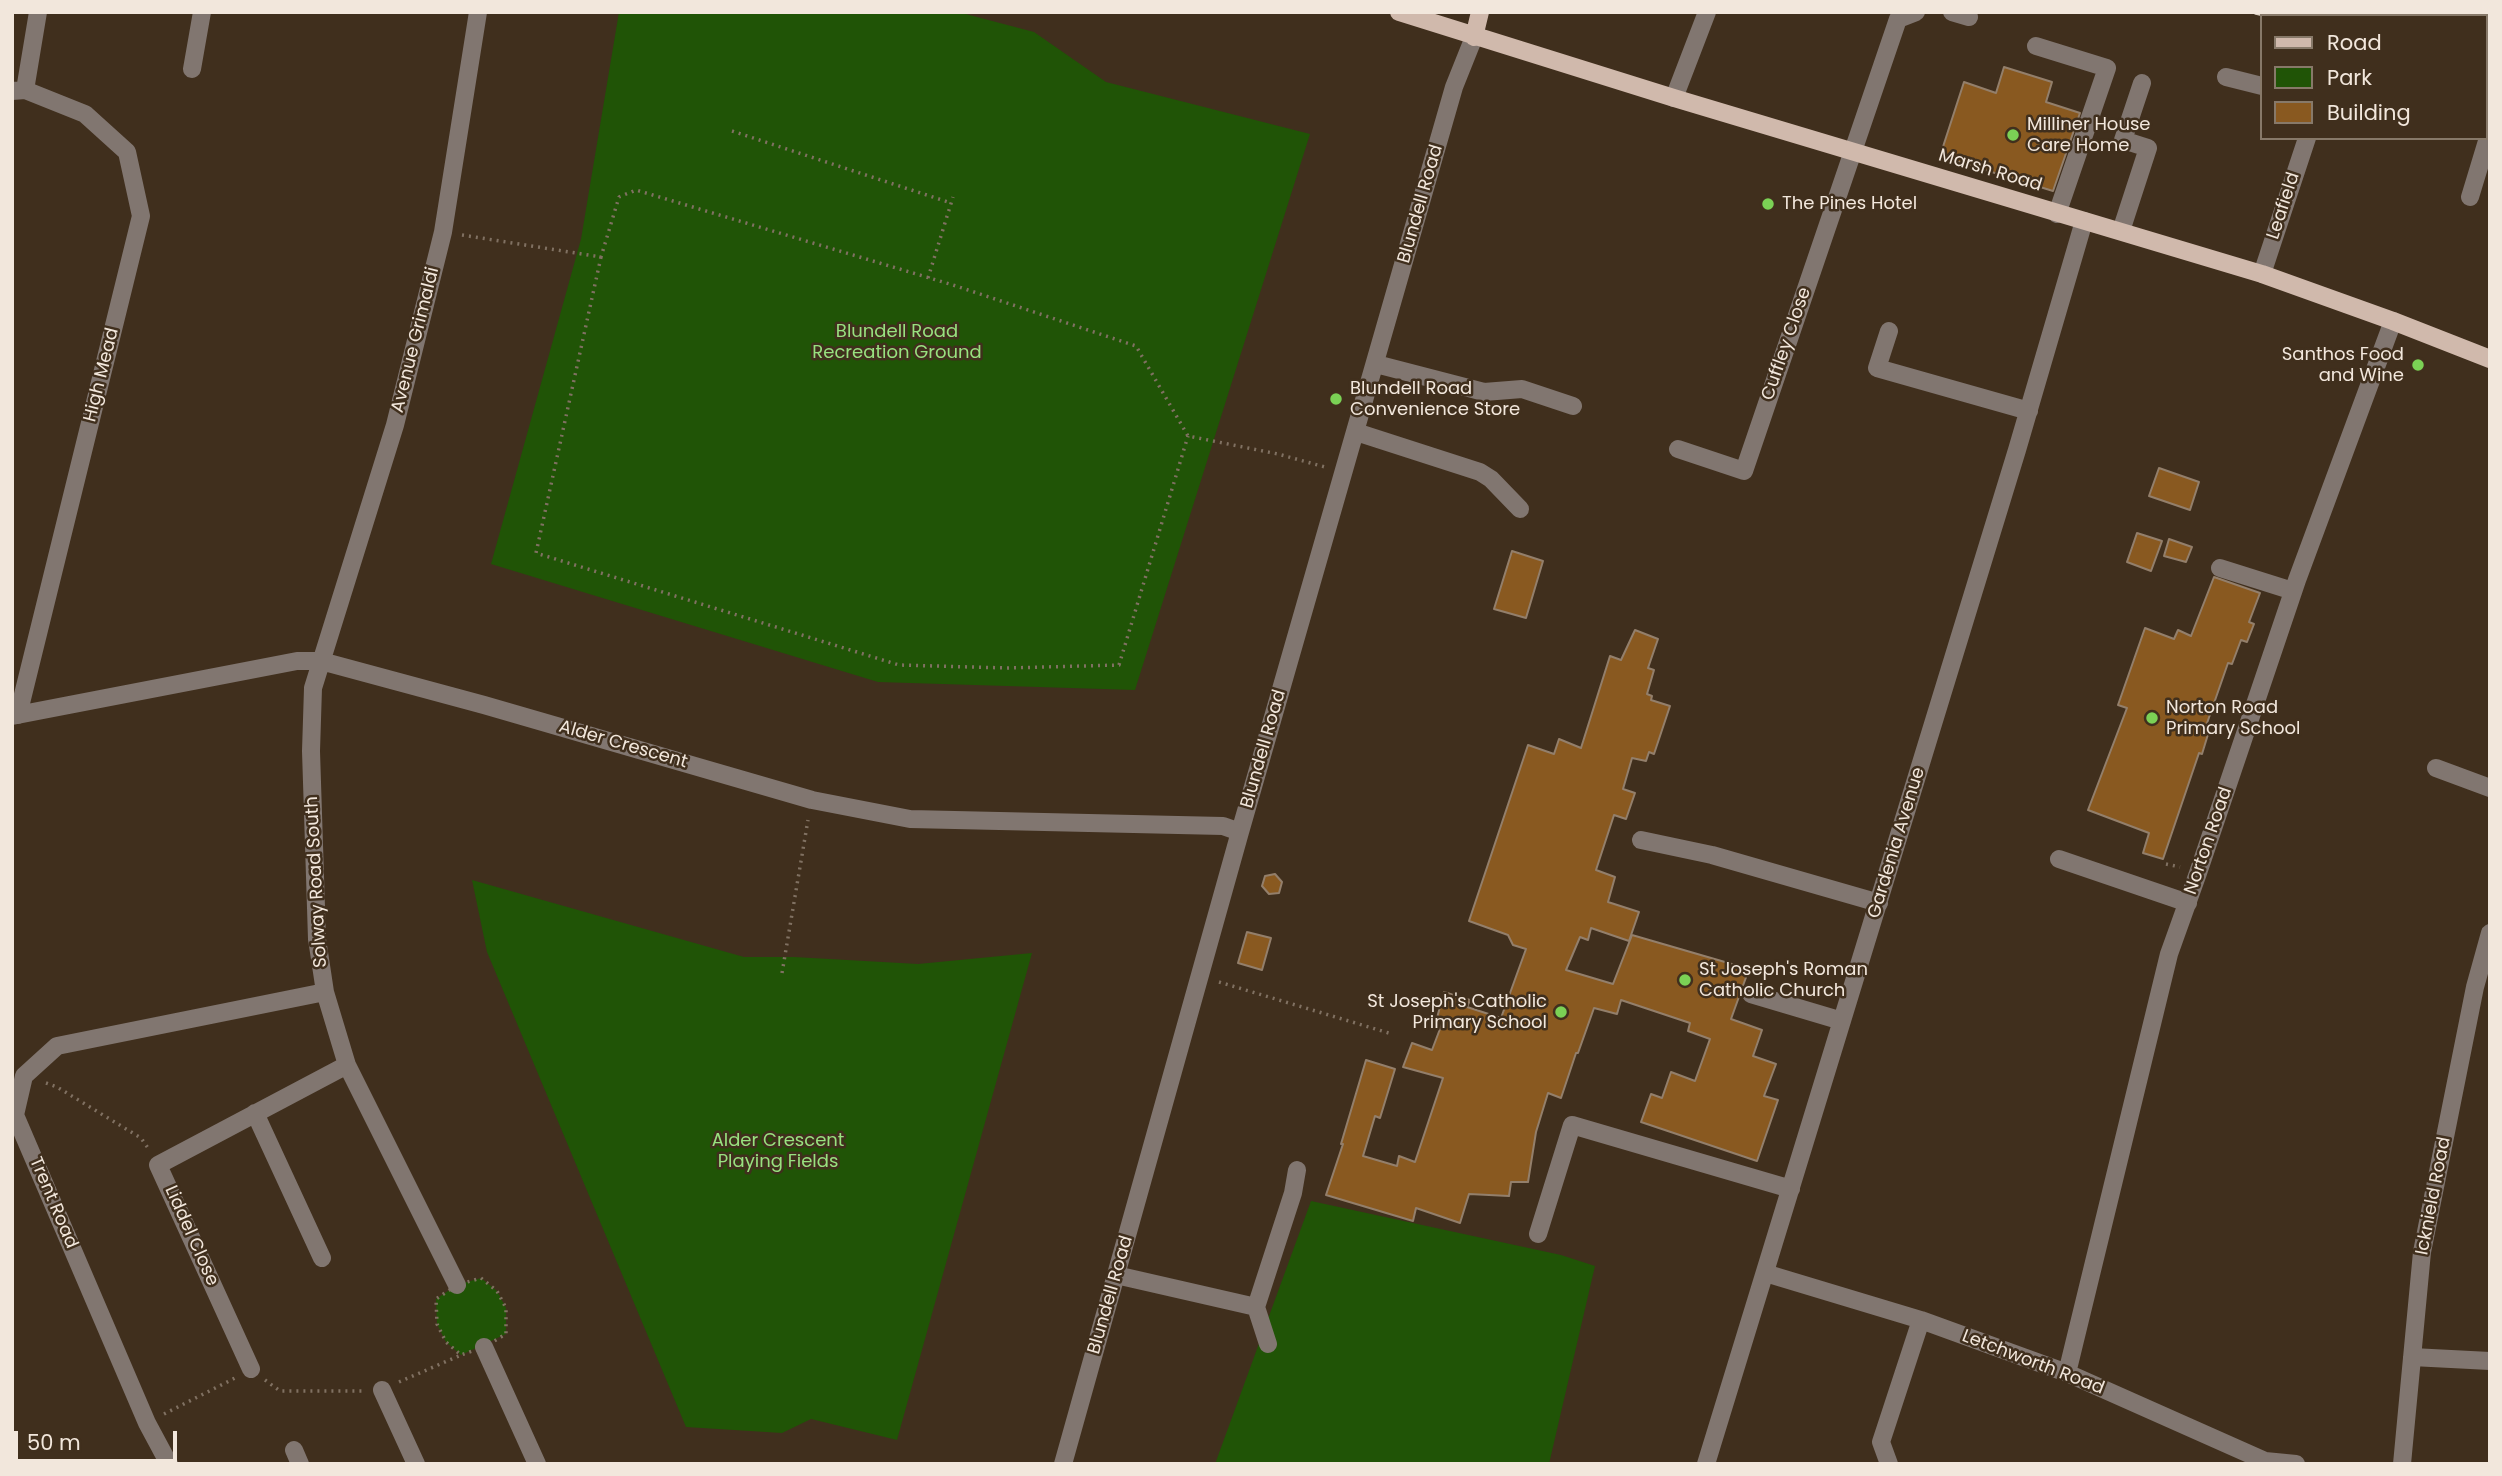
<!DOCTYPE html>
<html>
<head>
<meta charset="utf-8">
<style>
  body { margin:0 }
  #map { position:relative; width:2502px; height:1476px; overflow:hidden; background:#402f1d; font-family:Poppins,sans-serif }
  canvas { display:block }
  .frame { position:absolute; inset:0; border:14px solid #f2e7dc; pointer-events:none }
  .legend { position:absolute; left:2260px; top:14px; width:228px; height:126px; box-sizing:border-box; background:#402f1d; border:2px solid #877969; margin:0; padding:9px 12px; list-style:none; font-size:21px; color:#f2e7dc }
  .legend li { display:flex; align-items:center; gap:14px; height:35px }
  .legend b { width:35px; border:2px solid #877969 }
  .scale { position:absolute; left:14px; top:1431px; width:163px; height:32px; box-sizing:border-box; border:4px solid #f2e7dc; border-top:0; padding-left:9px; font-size:21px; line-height:24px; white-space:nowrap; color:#f2e7dc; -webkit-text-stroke:5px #402f1d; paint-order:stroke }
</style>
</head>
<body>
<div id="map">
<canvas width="2502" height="1476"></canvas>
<div class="frame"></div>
<ul class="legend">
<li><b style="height:9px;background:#d0b9ac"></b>Road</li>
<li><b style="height:19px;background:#205406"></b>Park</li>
<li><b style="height:19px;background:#895920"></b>Building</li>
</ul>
<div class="scale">50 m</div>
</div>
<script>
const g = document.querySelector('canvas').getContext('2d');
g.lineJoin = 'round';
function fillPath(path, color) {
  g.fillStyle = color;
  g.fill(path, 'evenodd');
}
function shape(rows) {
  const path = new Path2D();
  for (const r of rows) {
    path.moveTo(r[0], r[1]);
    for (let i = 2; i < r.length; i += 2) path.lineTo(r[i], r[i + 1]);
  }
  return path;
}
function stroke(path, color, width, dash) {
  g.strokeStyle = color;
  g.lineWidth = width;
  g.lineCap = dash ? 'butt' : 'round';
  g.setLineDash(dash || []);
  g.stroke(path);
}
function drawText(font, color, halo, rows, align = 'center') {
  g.font = font + ' Poppins,sans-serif';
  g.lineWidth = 5;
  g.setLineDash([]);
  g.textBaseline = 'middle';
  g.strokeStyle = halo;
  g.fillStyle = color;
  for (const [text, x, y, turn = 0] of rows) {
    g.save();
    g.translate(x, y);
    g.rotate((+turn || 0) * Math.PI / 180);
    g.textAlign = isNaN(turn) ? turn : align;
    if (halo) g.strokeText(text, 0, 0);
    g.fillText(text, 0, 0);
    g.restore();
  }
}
fillPath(shape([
  [619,12,958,12,1034,32,1106,82,1310,134,1135,690,878,682,491,564,581,239],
  [472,880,744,957,794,957,918,964,1032,953,897,1440,811,1419,782,1433,686,1427,487,952],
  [1311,1201,1561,1255,1595,1266,1549,1464,1215,1464],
  [481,1278,497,1291,506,1308,506,1334,461,1355,446,1342,437,1324,436,1299,457,1285]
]), '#205406');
const building = shape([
  [2004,67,2052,82,2046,102,2080,113,2053,191,1940,156,1964,82,1996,93,2004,67],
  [2159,468,2199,482,2190,510,2149,496,2159,468],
  [2137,533,2162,541,2151,571,2127,562,2137,533],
  [2169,539,2192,547,2186,562,2164,556,2169,539],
  [1512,551,1543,561,1526,618,1494,609,1512,551],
  [2214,577,2260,593,2249,622,2254,624,2247,642,2241,640,2232,664,2228,663,2205,729,2209,731,2202,754,2199,753,2163,859,2143,853,2149,833,2088,810,2127,708,2118,705,2145,628,2174,639,2178,630,2191,636,2214,577],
  [1635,630,1658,639,1648,668,1654,670,1647,694,1652,696,1651,700,1670,706,1654,754,1649,752,1646,761,1632,758,1623,789,1635,793,1626,819,1614,815,1596,870,1615,877,1608,902,1639,912,1629,941,1591,928,1588,940,1580,937,1566,970,1613,984,1632,935,1749,969,1731,1019,1762,1030,1753,1056,1776,1064,1764,1096,1778,1100,1757,1161,1641,1122,1651,1094,1662,1098,1671,1072,1695,1081,1710,1039,1688,1031,1690,1023,1621,1000,1617,1014,1594,1008,1578,1053,1576,1053,1561,1098,1548,1093,1536,1132,1528,1182,1511,1182,1509,1196,1469,1194,1460,1223,1416,1208,1413,1221,1326,1195,1343,1144,1341,1144,1366,1060,1395,1069,1380,1118,1375,1116,1363,1156,1397,1166,1399,1156,1415,1162,1443,1078,1403,1067,1412,1043,1432,1050,1443,1021,1437,1018,1444,992,1470,1000,1467,1007,1501,1018,1526,949,1513,945,1508,935,1469,921,1528,745,1554,754,1559,739,1581,748,1610,656,1621,660,1635,630],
  [1275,874,1282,882,1279,893,1269,894,1262,886,1265,876,1275,874],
  [1247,932,1271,938,1262,970,1238,963,1247,932]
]);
fillPath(building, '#895920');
stroke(building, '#937f6b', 2);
stroke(shape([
  [732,131,951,203],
  [462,235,601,257,619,197,636,190,953,285,1136,346,1188,436,1278,454,1325,467],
  [601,257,536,553,899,665,1007,668,1119,665,1188,436],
  [928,278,953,197],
  [2166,864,2180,867],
  [782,973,808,820],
  [1219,982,1392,1034],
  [46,1083,57,1087,141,1138,148,1148],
  [481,1278,497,1291,506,1308,506,1334,484,1347,461,1355,446,1342,437,1324,436,1299,457,1285,481,1278],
  [265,1380,280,1391,365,1391],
  [399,1382,461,1355],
  [164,1414,235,1378]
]), '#807162', 3.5, [2, 5]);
stroke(shape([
  [1952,12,1969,17],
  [2036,46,2107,68,2057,214],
  [192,69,202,12],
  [2226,77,2262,86],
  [25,90,38,12],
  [12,91,25,90,85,114,127,152,141,216,18,715],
  [1674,98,1707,12],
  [2486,115,2490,115],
  [2470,197,2490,131],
  [2121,231,2148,148,2123,140,2142,83],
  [2262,274,2307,138],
  [1889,331,1877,368,2029,411],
  [1376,364,1484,392,1522,389,1573,406],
  [1356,432,1480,472,1491,479,1520,509],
  [1678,449,1744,471,1898,19,1916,12],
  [2220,568,2293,591],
  [12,716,297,661,321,661,484,705,812,800,910,819,1223,826,1240,832],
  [2436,768,2490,788],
  [1641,840,1712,855,1879,903],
  [2059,859,2188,903],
  [1751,994,1842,1021],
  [255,1113,322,1258],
  [1538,1234,1572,1125,1791,1189],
  [1765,1273,1921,1320,2067,1373,2265,1461,2296,1464],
  [1116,1275,1256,1307,1293,1193,1297,1170],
  [457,1285,347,1065,325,992,317,939,311,751,313,688,395,425,443,232,478,12],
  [1256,1307,1268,1344],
  [484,1347,537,1464],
  [2412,1357,2490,1361],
  [251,1369,158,1165,347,1065],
  [2067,1373,2169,954,2198,873,2297,580,2393,321],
  [382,1390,416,1464],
  [294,1450,300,1464],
  [169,1464,147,1423,15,1115,24,1076,57,1046,325,992],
  [1063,1464,1240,832,1454,87,1474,37],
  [1706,1464,2017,450,2084,221],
  [1889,1464,1881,1442,1921,1320],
  [2402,1464,2422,1252,2475,987,2490,933]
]), '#817670', 18);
stroke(shape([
  [1399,12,1674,98,2262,274,2393,321,2490,359],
  [1474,37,1480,12]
]), '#d0b9ac', 18);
stroke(shape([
  [2255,12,2271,16],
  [2306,12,2322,16],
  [2391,12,2406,16],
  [2443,12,2459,16],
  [2486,22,2490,23],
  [2486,33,2490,34],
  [2486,52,2490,53],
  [2486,63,2490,64]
]), '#e0d4c8', 5, [9, 9]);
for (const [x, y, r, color] of [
  [2013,135,7,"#7bd155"],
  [1768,204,7,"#7bd155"],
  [2418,365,7,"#7bd155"],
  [1336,399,7,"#7bd155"],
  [2152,718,7,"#7bd155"],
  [1685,980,7,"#7bd155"],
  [1561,1012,7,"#7bd155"]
]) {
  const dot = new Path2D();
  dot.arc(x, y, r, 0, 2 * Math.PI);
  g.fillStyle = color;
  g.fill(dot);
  stroke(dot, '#402f1d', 2.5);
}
drawText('18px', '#f2e7dc', '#402f1d', [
  ["Milliner House",2027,125],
  ["Care Home",2027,146],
  ["The Pines Hotel",1782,204],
  ["Santhos Food",2404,355,"right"],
  ["and Wine",2404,376,"right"],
  ["Blundell Road",1350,389],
  ["Convenience Store",1350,410],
  ["Norton Road",2166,708],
  ["Primary School",2166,729],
  ["St Joseph's Roman",1699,970],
  ["Catholic Church",1699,991],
  ["St Joseph's Catholic",1547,1002,"right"],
  ["Primary School",1547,1023,"right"]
], 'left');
drawText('18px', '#f2e7dc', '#402f1d', [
  ["Marsh Road",1990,171,17],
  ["Blundell Road",1421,204,-74],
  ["Leafield",2284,206,-72],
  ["Avenue Grimaldi",416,340,-76],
  ["Cuffley Close",1787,344,-71],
  ["High Mead",102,375,-76],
  ["Alder Crescent",623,745,16],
  ["Blundell Road",1264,749,-74],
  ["Norton Road",2209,841,-71],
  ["Gardenia Avenue",1897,843,-73],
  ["Solway Road South",317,882,-93],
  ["Icknield Road",2434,1196,-79],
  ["Trent Road",53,1203,67],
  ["Liddel Close",191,1236,66],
  ["Blundell Road",1111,1295,-74],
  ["Letchworth Road",2033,1363,21]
]);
drawText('18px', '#98e17f', '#402f1d', [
  ["Blundell Road",897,332],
  ["Recreation Ground",897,353],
  ["Alder Crescent",778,1141],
  ["Playing Fields",778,1162]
]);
</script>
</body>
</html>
